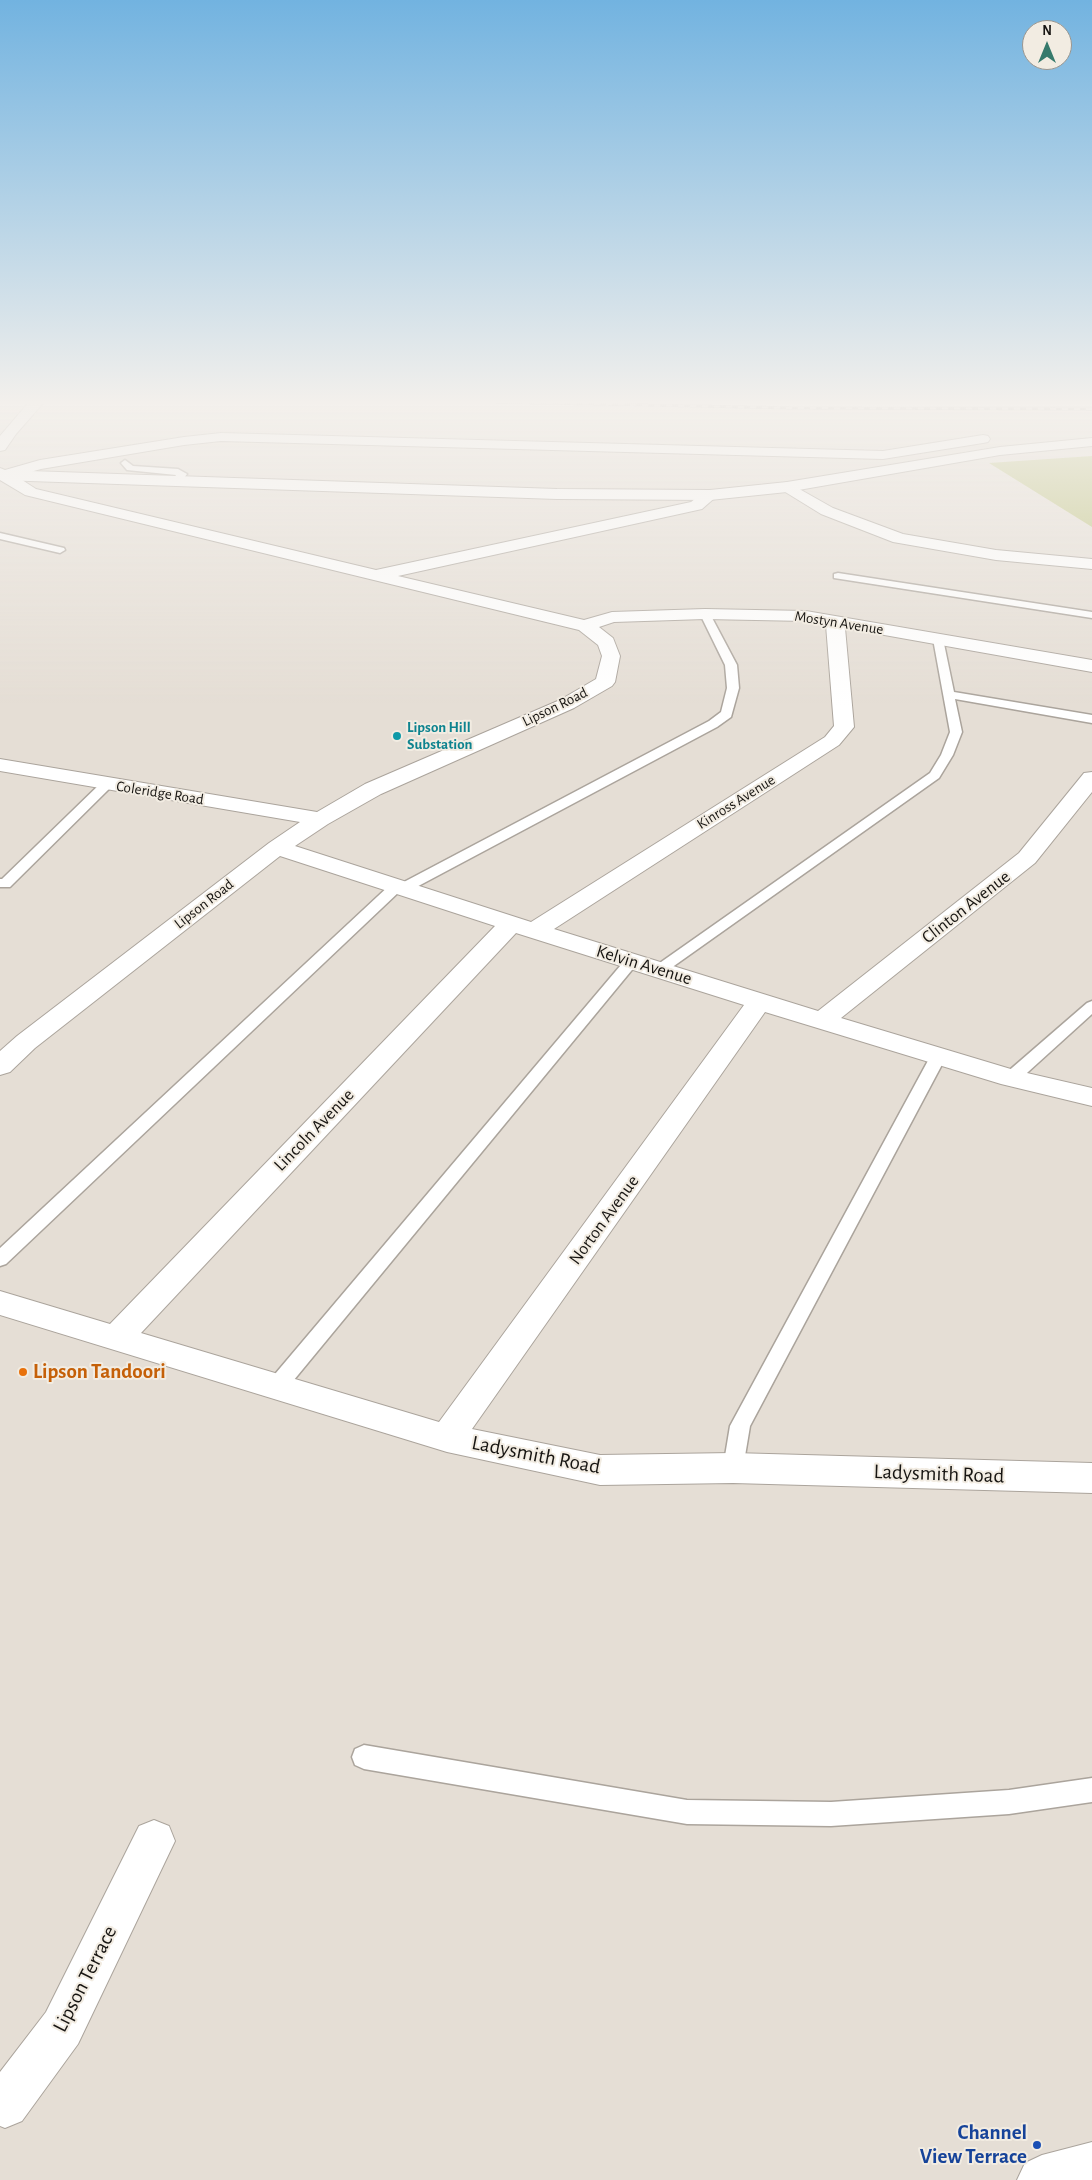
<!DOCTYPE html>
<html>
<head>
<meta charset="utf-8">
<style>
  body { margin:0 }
  #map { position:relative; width:1092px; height:2180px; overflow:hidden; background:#e5ded5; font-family:"Alegreya Sans",sans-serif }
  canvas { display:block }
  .north { position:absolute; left:1022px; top:20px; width:50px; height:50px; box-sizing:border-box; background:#f2ece2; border:1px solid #9a968f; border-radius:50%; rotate:0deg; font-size:14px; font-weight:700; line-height:20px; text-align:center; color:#171512 }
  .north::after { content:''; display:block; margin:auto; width:18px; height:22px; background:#367a6c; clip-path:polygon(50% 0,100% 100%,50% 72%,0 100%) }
</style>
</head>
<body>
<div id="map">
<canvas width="1092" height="2180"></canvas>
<div class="north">N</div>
</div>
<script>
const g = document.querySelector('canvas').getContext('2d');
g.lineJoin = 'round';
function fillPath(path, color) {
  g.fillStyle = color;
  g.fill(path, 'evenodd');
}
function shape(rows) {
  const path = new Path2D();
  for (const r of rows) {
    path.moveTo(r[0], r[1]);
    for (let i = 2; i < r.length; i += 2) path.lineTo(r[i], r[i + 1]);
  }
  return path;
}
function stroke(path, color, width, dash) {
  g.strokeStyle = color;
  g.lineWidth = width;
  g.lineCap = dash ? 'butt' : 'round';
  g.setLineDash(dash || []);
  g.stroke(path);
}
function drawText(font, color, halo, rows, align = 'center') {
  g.font = font + ' "Alegreya Sans",sans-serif';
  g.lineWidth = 4;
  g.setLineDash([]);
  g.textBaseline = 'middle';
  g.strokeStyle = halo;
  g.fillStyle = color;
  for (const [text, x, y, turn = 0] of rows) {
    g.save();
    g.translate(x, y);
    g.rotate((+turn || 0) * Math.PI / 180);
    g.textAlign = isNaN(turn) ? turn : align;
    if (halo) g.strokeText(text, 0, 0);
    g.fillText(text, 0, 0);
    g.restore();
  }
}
fillPath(shape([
  [1092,456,1092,527,989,463]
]), '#bdc27c');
const lane = shape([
  [125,460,133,466,178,469,187,474,180,483,177,484,172,481,176,475,127,470,121,463,125,460],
  [0,533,64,548,65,550,60,553,0,539,0,533],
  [838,573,1092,612,1092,618,834,578,834,574,838,573],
  [705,611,710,614,737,665,739,688,731,717,717,727,409,891,400,891,6,1264,0,1266,0,1248,392,883,402,883,709,721,721,712,727,688,725,665,700,614,705,611],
  [938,636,943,639,954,692,1092,715,1092,723,955,699,962,732,953,755,939,778,664,973,654,973,652,970,654,967,930,773,941,755,950,732,933,639,938,636],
  [107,780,113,784,111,787,10,887,0,887,0,879,2,879,103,781,107,780],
  [631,958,636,959,638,962,636,965,284,1392,277,1394,270,1392,267,1386,270,1380,626,959,631,958],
  [1092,1001,1092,1014,1017,1082,1011,1083,1005,1082,1003,1078,1005,1074,1087,1003,1092,1001],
  [938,1052,944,1053,946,1057,750,1426,743,1468,740,1474,733,1477,726,1474,723,1468,730,1426,930,1057,932,1053,938,1052],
  [364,1745,687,1800,831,1802,1009,1790,1092,1778,1092,1802,1009,1814,831,1826,687,1824,364,1769,355,1765,352,1757,355,1749,364,1745]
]);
const street = shape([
  [30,401,45,401,16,434,5,450,0,451,0,436,30,401],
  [221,433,883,451,983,435,988,436,990,439,988,442,983,443,883,459,221,441,184,445,41,469,16,476,36,489,376,570,691,502,704,492,710,490,716,492,718,495,702,509,398,576,584,620,612,612,705,609,806,611,1092,660,1092,672,845,628,854,727,839,745,554,929,818,1011,1019,853,1084,773,1092,772,1092,792,1035,863,841,1018,1014,1070,1092,1088,1092,1106,1001,1084,765,1012,472,1429,600,1455,733,1453,1092,1463,1092,1493,733,1483,600,1485,447,1452,0,1315,0,1291,110,1324,495,926,280,856,35,1048,10,1072,0,1075,0,1051,17,1036,269,843,300,822,0,771,0,759,317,812,365,784,560,700,596,679,602,656,598,645,579,630,25,495,0,480,0,468,5,470,40,460,184,437,221,433],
  [705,619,806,621,826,625,834,726,825,737,531,922,295,846,328,824,381,794,574,708,612,686,615,682,620,656,613,638,599,627,614,622,705,619],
  [516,933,744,1005,439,1422,141,1333,516,933],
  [787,482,833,508,903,534,996,550,1092,559,1092,569,996,560,893,542,821,514,782,490,779,487,782,484,787,482],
  [154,1820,169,1826,175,1841,78,2044,22,2121,5,2128,0,2126,0,2072,46,2012,139,1826,154,1820],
  [1092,2142,1092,2180,1017,2180,1025,2163,1042,2155,1092,2142]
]);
const secondary = shape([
  [1092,438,1092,446,1000,455,787,492,710,500,557,499,0,480,0,470,557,489,710,490,787,482,1000,447,1092,438]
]);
stroke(lane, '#aba49c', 3);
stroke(street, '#aba49c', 2);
stroke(secondary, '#aba49c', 2);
fillPath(lane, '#fff');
fillPath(street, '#fff');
fillPath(secondary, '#fff');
const rail = shape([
  [450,401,792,408,1092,409]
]);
stroke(rail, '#5f5b56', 3);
stroke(rail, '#f2ece2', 2, [6]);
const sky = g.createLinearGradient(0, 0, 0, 706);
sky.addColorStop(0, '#72b3e0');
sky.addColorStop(0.57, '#f3f0ec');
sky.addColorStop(1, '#f3f0ec00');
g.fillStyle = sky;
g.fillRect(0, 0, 1092, 706);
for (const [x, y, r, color] of [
  [397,736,5,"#0f9aa8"],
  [23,1372,5,"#e8710a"],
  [1037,2145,5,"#1a4fb4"]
]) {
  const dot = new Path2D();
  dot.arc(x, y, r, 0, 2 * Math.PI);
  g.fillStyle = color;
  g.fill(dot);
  stroke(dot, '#f2ece2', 2);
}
drawText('15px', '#171512', '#f2ece2', [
  ["Mostyn Avenue",839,623,9],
  ["Lipson Road",555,707,-26],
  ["Coleridge Road",160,793,9],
  ["Kinross Avenue",736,802,-32],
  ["Lipson Road",204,904,-38]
]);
drawText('bold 15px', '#0d838f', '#f2ece2', [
  ["Lipson Hill",407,727],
  ["Substation",407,744]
], 'left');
drawText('18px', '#171512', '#f2ece2', [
  ["Clinton Avenue",966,907,-38],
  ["Kelvin Avenue",644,965,17],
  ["Lincoln Avenue",314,1130,-46],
  ["Norton Avenue",604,1220,-54]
]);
drawText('bold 21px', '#c56008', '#f2ece2', [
  ["Lipson Tandoori",33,1372]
], 'left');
drawText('21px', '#171512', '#f2ece2', [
  ["Ladysmith Road",536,1455,11],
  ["Ladysmith Road",939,1474,2],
  ["Lipson Terrace",85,1979,-63]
]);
drawText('bold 21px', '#164399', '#f2ece2', [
  ["Channel",1027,2133],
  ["View Terrace",1027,2157]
], 'right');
</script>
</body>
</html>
